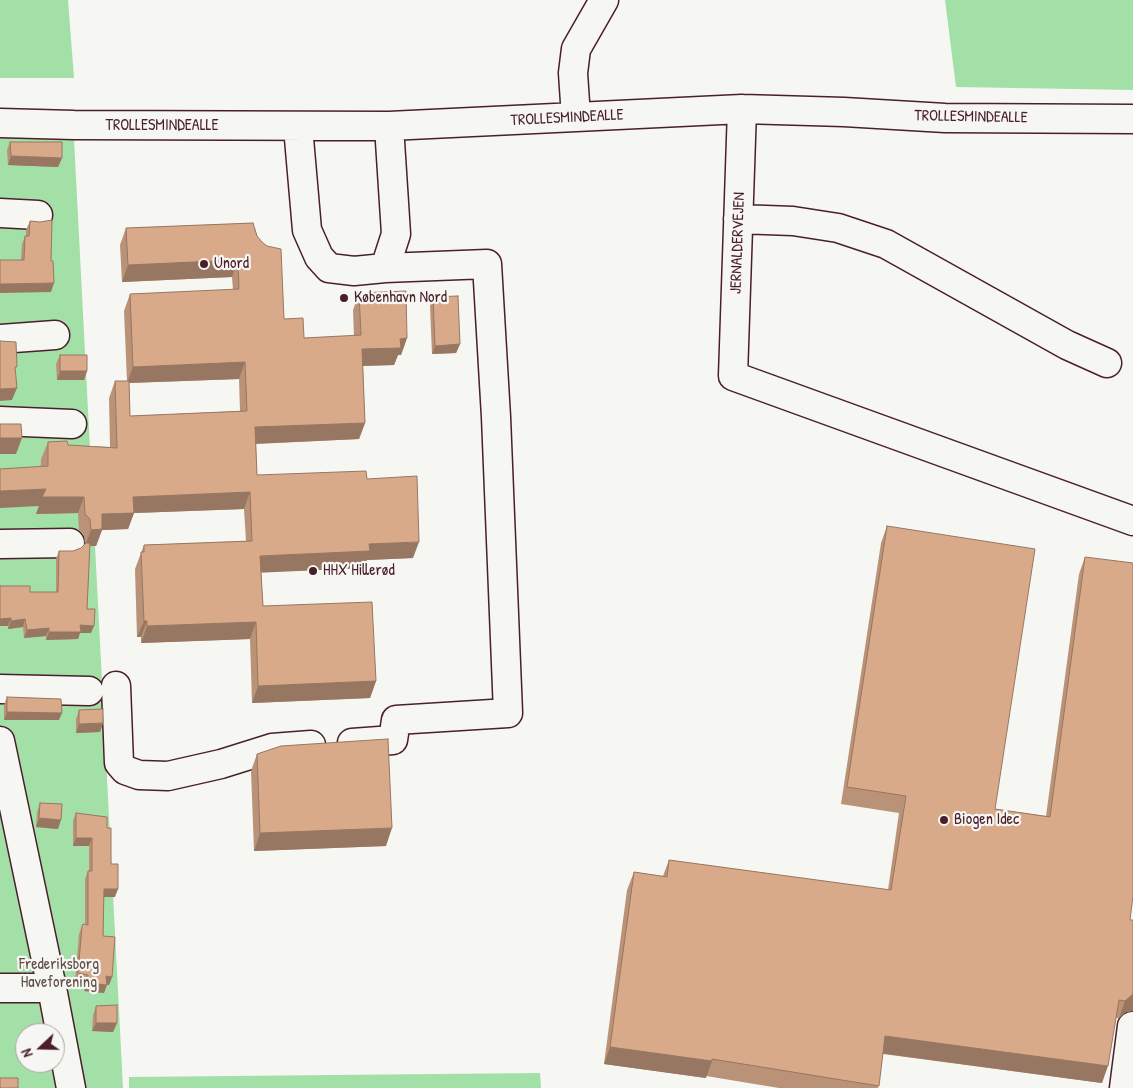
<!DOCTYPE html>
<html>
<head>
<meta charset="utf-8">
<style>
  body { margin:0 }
  #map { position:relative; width:1133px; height:1088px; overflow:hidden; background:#f6f6f2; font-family:"Patrick Hand",sans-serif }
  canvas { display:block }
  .north { position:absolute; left:15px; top:1023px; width:50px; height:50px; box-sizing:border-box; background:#f6f6f2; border:1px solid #b1a0a2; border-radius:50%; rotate:249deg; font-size:14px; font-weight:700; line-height:20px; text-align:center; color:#4a1f2b }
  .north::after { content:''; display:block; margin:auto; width:18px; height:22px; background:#4a1f2b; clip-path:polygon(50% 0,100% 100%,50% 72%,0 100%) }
</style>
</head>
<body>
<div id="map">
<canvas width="1133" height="1088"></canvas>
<div class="north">N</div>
</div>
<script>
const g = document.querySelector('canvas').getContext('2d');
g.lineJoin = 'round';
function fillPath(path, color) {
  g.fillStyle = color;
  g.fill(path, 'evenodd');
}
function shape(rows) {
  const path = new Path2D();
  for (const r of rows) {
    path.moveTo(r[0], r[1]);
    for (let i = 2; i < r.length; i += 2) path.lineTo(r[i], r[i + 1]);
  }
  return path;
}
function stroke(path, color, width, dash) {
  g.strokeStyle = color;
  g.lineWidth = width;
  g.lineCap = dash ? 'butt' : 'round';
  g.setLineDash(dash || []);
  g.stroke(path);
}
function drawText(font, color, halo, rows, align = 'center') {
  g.font = font + ' "Patrick Hand",sans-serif';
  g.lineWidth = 4.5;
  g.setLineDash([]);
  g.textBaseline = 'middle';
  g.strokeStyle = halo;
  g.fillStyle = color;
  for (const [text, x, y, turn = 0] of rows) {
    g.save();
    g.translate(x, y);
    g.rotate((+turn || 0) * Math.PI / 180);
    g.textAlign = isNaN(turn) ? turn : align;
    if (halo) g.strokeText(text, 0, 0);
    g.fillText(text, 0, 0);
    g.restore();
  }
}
fillPath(shape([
  [0,0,68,0,74,78,0,78],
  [945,0,1133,0,1133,90,956,87],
  [0,137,74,139,123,1088,0,1088],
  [25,1033,55,1033,55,1063,25,1063],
  [540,1073,541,1088,129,1088,129,1077]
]), '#a2e0a8');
const minor = shape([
  [742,109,733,376,1133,521],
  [576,117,573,73,576,49,604,0],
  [0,123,74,125,389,126,742,109,844,112,945,118,1133,119],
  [298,127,307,230,319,257,329,268,354,271,385,268,396,234,389,126],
  [0,213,38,215],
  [738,219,793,221,838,228,886,244,1067,345,1107,363],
  [0,339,55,335],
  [0,421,72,424],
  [0,544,70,543],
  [116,686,119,763,125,770,139,775,168,776,221,764,272,748,311,745],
  [0,689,89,691],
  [0,741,52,988,71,1088],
  [352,743,393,740,396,720,508,713,496,417,487,264,385,268],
  [0,988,52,988],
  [1124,1088,1132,1026]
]);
stroke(minor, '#4a1f2b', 31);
stroke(minor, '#f6f6f2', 28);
fillPath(shape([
  [10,142,62,158,58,167,8,165,7,150],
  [30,221,51,292,21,260,22,244,25,236,26,236,26,230],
  [253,223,284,319,304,338,354,336,353,310,359,293,407,338,401,355,398,355,394,365,363,366,365,423,359,439,256,444,257,475,367,479,413,558,367,560,364,568,261,572,263,606,376,681,370,698,252,703,250,639,141,643,141,637,137,637,135,569,144,545,246,541,244,509,134,513,128,529,102,530,96,546,90,546,87,609,91,633,80,633,78,639,46,640,46,636,24,638,23,627,8,629,8,626,0,626,0,585,0,586,30,592,56,592,56,559,59,551,73,551,81,548,85,545,84,535,79,530,78,513,36,514,39,506,41,459,48,442,68,445,110,447,109,398,115,381,127,381,124,311,130,294,233,290,232,277,122,282,120,245,126,228],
  [239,379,240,411,130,416,129,383],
  [433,297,460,344,456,353,432,354,430,306],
  [60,355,87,371,84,380,57,380,56,364],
  [887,526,995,809,1046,816,1079,574,1085,557,1130,920,1133,920,1133,1011,1126,1012,1119,1018,1116,1018,1102,1083,883,1054,878,1088,779,1088,706,1076,706,1078,604,1064,627,890,634,872,663,876,669,860,888,890,899,813,841,804,881,543],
  [7,697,59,720,4,720,4,705],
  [79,710,103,723,100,732,76,733,76,719],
  [257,754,386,846,254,851,251,771],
  [40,803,58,829,36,827,37,812],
  [76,813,107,828,115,897,104,897,103,936,112,977,109,985,107,984,104,993,84,991,85,983,75,981,79,934,82,926,85,924,85,879,88,871,89,871,89,846,73,846,73,821],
  [96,1006,117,1023,113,1032,92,1031,93,1015]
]), '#ba9277');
fillPath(shape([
  [11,156,62,158,58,167,8,165],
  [238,260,232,277,122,282,128,265],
  [54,283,51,292,0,293,0,284],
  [407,338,401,355,398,355,394,365,356,366,362,349,400,339],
  [460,344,456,353,432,354,435,346],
  [245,362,239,379,127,383,133,367],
  [60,371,87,371,84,380,57,380],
  [17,388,12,400,0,401,0,389],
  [365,423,359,439,249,444,255,427],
  [0,438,22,438,16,454,0,454],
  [46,489,84,497,78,513,36,514,39,506,0,508,0,491],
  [250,492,244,509,134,513,128,529,102,530,96,546,85,546,91,530,102,514,133,497],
  [419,542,413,558,367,560,364,568,254,573,260,556,369,544],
  [11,618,8,626,0,626,0,619],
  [25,619,23,627,8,629,11,621],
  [144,621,147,621,141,637,137,637],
  [256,622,250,639,141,643,147,626],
  [80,625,94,626,91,633,80,633,78,639,46,640,49,632],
  [49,628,46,636,24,638,27,630],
  [376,681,370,698,252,703,258,686],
  [7,712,62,713,59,720,4,720],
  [103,723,100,732,76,733,79,724],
  [39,818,61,820,58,829,36,827],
  [392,828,386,846,254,851,260,833],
  [76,838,92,838,89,846,73,846],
  [104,889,118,889,115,897,101,897],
  [106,976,112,977,109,985,104,984],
  [87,983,107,985,104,993,84,991],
  [1133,994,1133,1011,1126,1012,1119,1018,1125,1001],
  [96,1023,117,1023,113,1032,92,1031],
  [885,1036,1108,1066,1102,1083,879,1053],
  [610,1047,712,1061,706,1078,604,1064]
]), '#977761');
const building = shape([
  [10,142,62,142,62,158,11,156,10,142],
  [52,220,51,261,53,261,54,283,0,284,0,260,24,260,25,236,29,236,30,221,40,222,52,220],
  [253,223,257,236,262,242,267,246,281,249,284,319,303,318,304,338,361,335,359,293,406,291,407,338,400,339,401,348,362,349,365,423,255,427,257,475,366,471,367,479,417,476,419,542,369,544,370,551,260,556,263,606,372,602,376,681,258,686,256,622,147,626,147,621,144,621,141,552,144,552,144,545,252,541,250,492,133,497,134,513,102,514,102,529,91,530,90,519,85,514,84,497,42,497,46,489,0,491,1,499,0,499,0,469,48,466,48,442,67,441,68,445,117,448,115,381,129,381,130,416,247,411,245,362,133,367,130,294,239,289,238,260,128,265,126,228,253,223],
  [458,296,460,344,435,346,433,297,458,296],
  [0,341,16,342,17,367,15,367,17,388,0,389,0,341],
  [60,355,87,355,87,371,60,371,60,355],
  [0,424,21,424,22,438,0,438,0,424],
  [887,526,1035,549,995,809,1050,817,1085,557,1133,563,1133,896,1130,920,1133,920,1133,994,1125,1001,1119,1000,1108,1066,885,1036,879,1086,712,1059,712,1061,610,1047,634,872,667,877,669,860,891,890,906,796,847,787,887,526],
  [86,543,90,543,87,609,95,609,94,626,80,625,81,632,49,632,49,628,27,630,25,619,11,621,11,618,0,619,0,585,0,586,30,586,30,592,58,592,59,551,73,551,81,548,86,543],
  [7,697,61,699,62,713,7,712,7,697],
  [103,709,103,723,79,724,79,710,103,709],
  [388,739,392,828,260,833,257,754,281,746,388,739],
  [40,803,62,804,61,820,39,818,40,803],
  [76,813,107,817,107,828,111,828,111,864,118,864,118,889,104,889,103,936,115,937,112,977,106,976,107,985,87,983,88,975,78,973,82,926,83,924,88,925,88,871,92,871,92,838,76,838,76,813],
  [117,1005,117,1023,96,1023,96,1006,117,1005],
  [0,1078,18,1078,18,1088,0,1088,0,1078]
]);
fillPath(building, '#d8aa8a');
stroke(building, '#977761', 1);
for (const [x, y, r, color] of [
  [204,264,5,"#4a1f2b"],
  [344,298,5,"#4a1f2b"],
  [313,571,5,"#4a1f2b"],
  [944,820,5,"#4a1f2b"]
]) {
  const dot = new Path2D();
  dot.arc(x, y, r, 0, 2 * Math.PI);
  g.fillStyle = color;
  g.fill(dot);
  stroke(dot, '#f6f6f2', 2);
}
drawText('16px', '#4a1f2b', '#f6f6f2', [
  ["TROLLESMINDEALLE",971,117,1],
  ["TROLLESMINDEALLE",567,118,-3],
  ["TROLLESMINDEALLE",162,126],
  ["JERNALDERVEJEN",738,243,-88]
]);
drawText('16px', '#4a1f2b', '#f6f6f2', [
  ["Unord",214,264],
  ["København Nord",354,298],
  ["HHX Hillerød",323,571],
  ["Biogen Idec",954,820]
], 'left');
drawText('16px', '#604f4a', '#f6f6f2', [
  ["Frederiksborg",59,965],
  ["Haveforening",59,983]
]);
</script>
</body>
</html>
